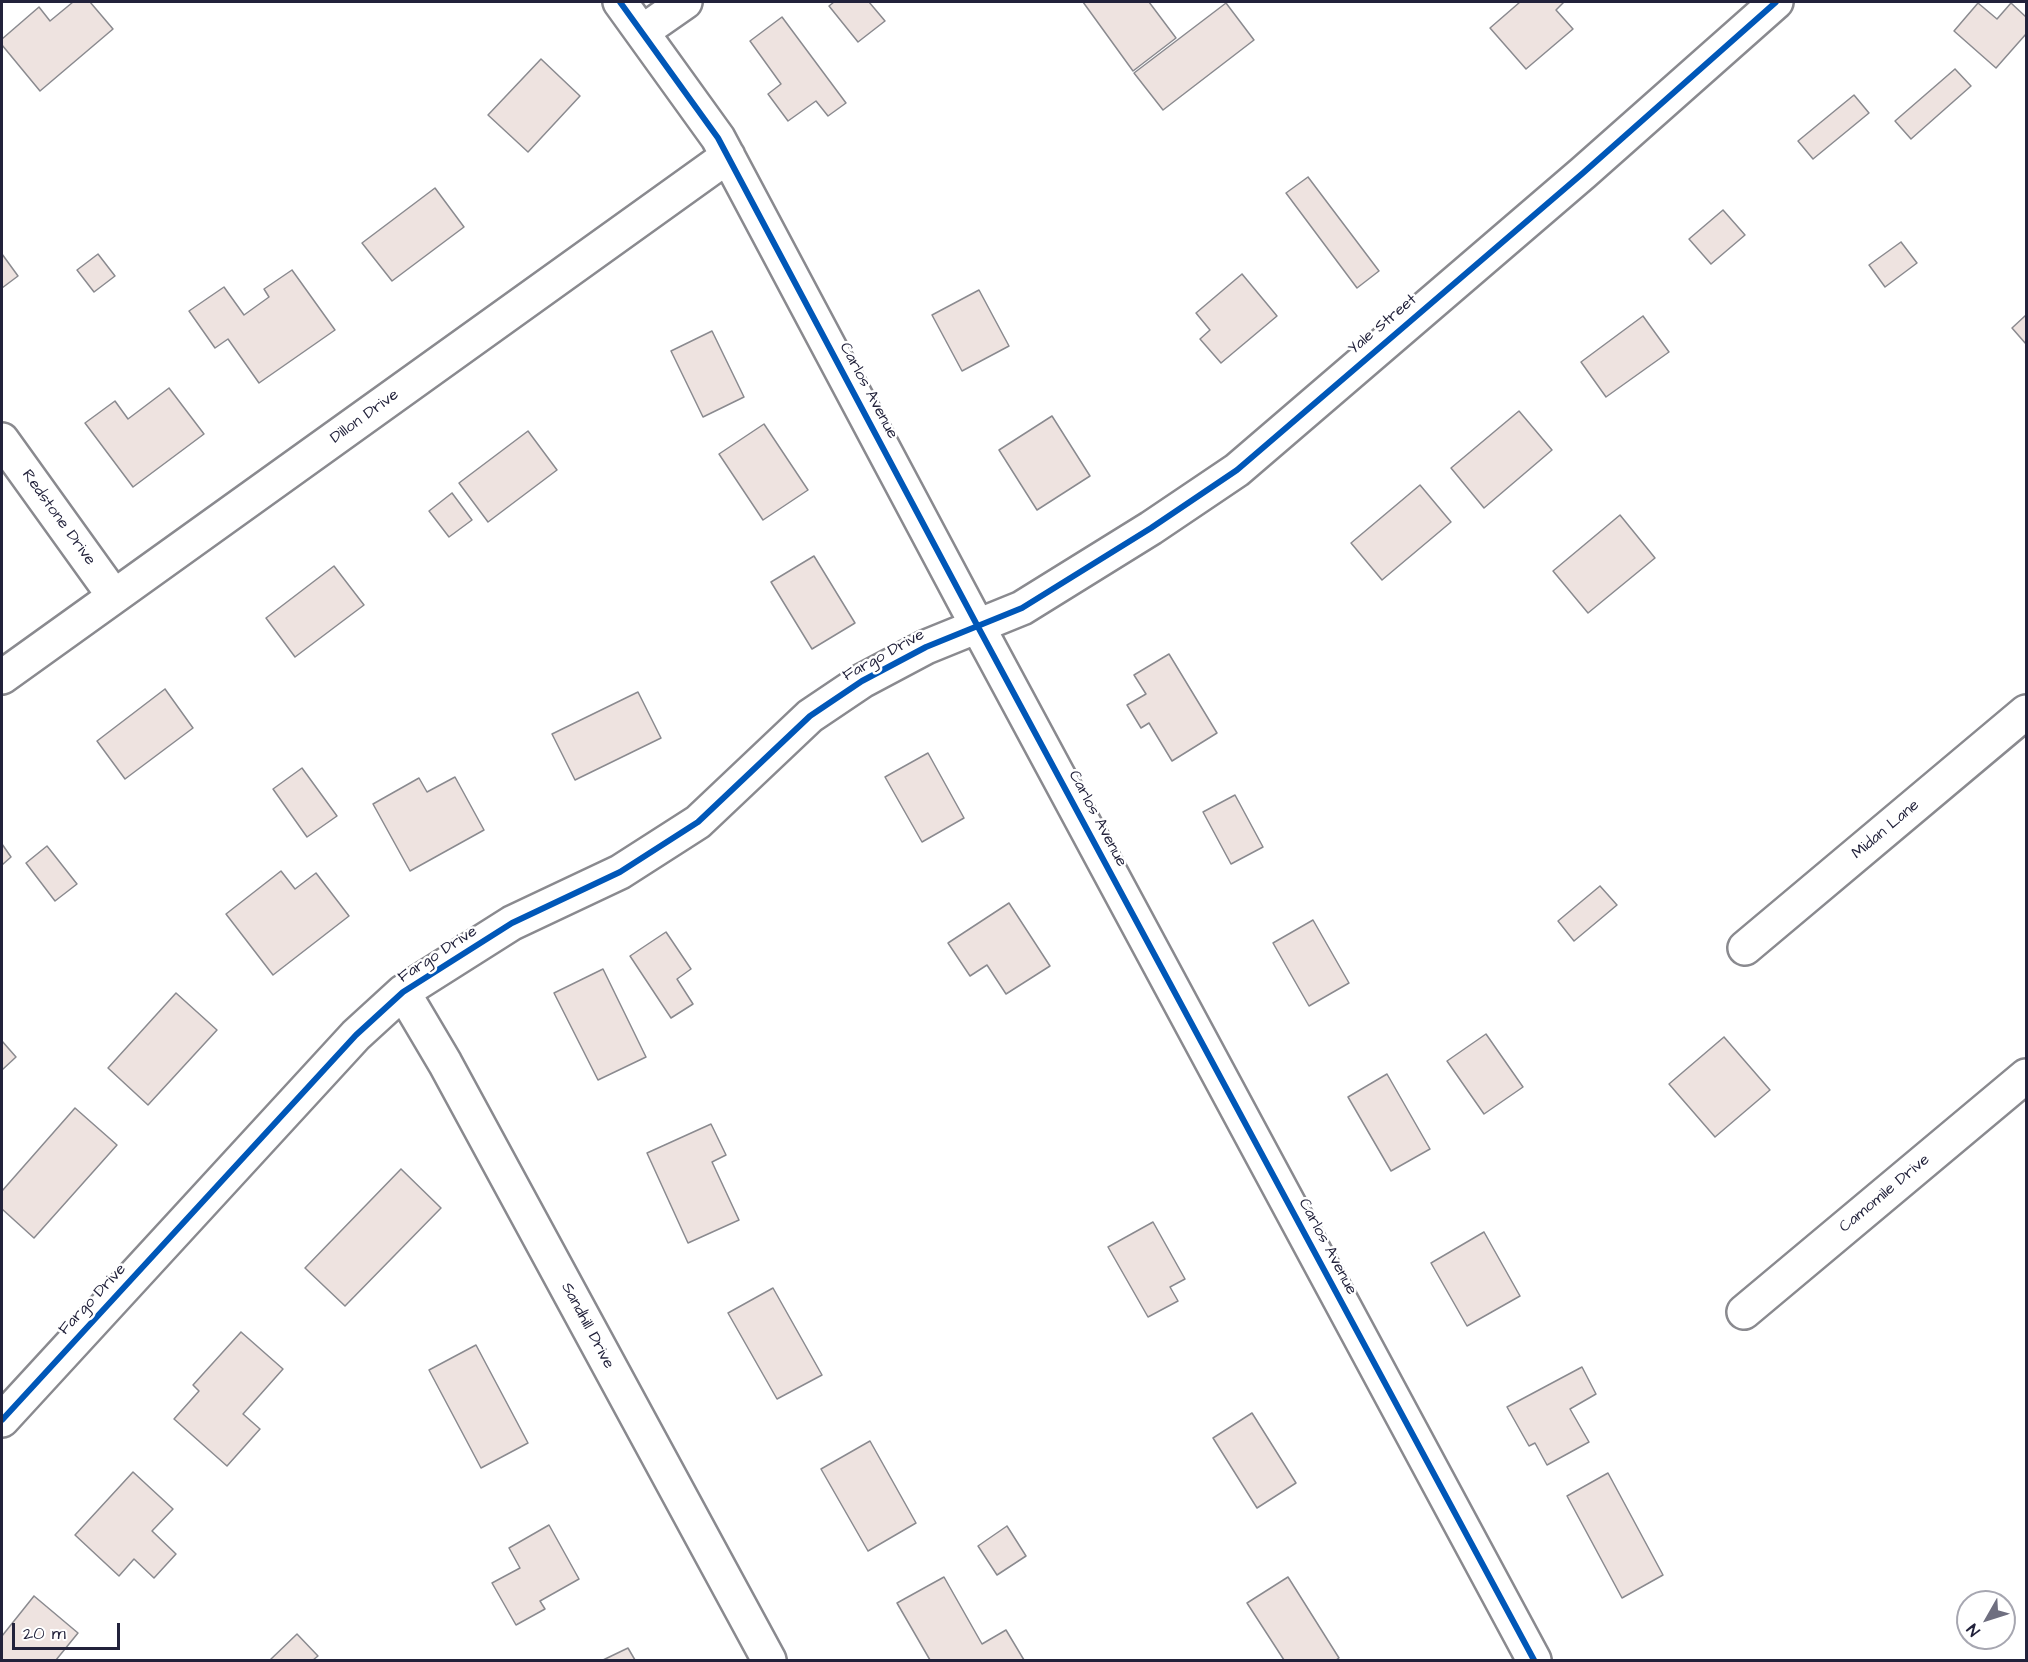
<!DOCTYPE html>
<html>
<head>
<meta charset="utf-8">
<style>
  body { margin:0 }
  #map { position:relative; width:2028px; height:1662px; overflow:hidden; background:#fff; font-family:"Architects Daughter",sans-serif }
  canvas { display:block }
  .frame { position:absolute; inset:0; border:3px solid #22223b; pointer-events:none }
  .north { position:absolute; left:1956px; top:1590px; width:60px; height:60px; box-sizing:border-box; background:#fff; border:2px solid #a7a7b1; border-radius:50%; rotate:231deg; font-size:16px; font-weight:700; line-height:24px; text-align:center; color:#22223b }
  .north::after { content:''; display:block; margin:auto; width:21px; height:27px; background:#6f6f80; clip-path:polygon(50% 0,100% 100%,50% 72%,0 100%) }
  .scale { position:absolute; left:12px; top:1623px; width:108px; height:27px; box-sizing:border-box; border:3px solid #22223b; border-top:0; padding-left:8px; font-size:18px; line-height:21px; white-space:nowrap; color:#22223b; -webkit-text-stroke:4px #fff; paint-order:stroke }
</style>
</head>
<body>
<div id="map">
<canvas width="2028" height="1662"></canvas>
<div class="frame"></div>
<div class="north">N</div>
<div class="scale">20 m</div>
</div>
<script>
const g = document.querySelector('canvas').getContext('2d');
g.lineJoin = 'round';
function fillPath(path, color) {
  g.fillStyle = color;
  g.fill(path, 'evenodd');
}
function shape(rows) {
  const path = new Path2D();
  for (const r of rows) {
    path.moveTo(r[0], r[1]);
    for (let i = 2; i < r.length; i += 2) path.lineTo(r[i], r[i + 1]);
  }
  return path;
}
function stroke(path, color, width, dash) {
  g.strokeStyle = color;
  g.lineWidth = width;
  g.lineCap = dash ? 'butt' : 'round';
  g.setLineDash(dash || []);
  g.stroke(path);
}
function drawText(font, color, halo, rows, align = 'center') {
  g.font = font + ' "Architects Daughter",sans-serif';
  g.lineWidth = 5;
  g.setLineDash([]);
  g.textBaseline = 'middle';
  g.strokeStyle = halo;
  g.fillStyle = color;
  for (const [text, x, y, turn = 0] of rows) {
    g.save();
    g.translate(x, y);
    g.rotate((+turn || 0) * Math.PI / 180);
    g.textAlign = isNaN(turn) ? turn : align;
    if (halo) g.strokeText(text, 0, 0);
    g.fillText(text, 0, 0);
    g.restore();
  }
}
const building = shape([
  [73,2,90,2,113,29,40,91,2,45,2,39,39,7,50,21,73,2],
  [834,2,869,2,885,21,858,42,829,6,834,2],
  [1083,2,1149,2,1176,38,1133,71,1083,2],
  [1520,2,1564,2,1556,10,1573,29,1526,69,1490,28,1520,2],
  [1226,3,1254,40,1163,110,1134,73,1226,3],
  [1978,3,1997,19,2011,3,2026,17,2026,34,1996,68,1954,31,1978,3],
  [782,17,846,103,828,116,816,101,788,121,768,94,781,84,750,41,782,17],
  [541,59,580,96,528,152,488,115,541,59],
  [1955,69,1971,86,1911,139,1895,121,1955,69],
  [1854,95,1869,113,1813,159,1798,141,1854,95],
  [1308,177,1379,271,1357,288,1286,193,1308,177],
  [435,188,464,227,392,281,362,243,435,188],
  [1723,210,1745,235,1711,264,1689,239,1723,210],
  [1901,242,1917,263,1885,287,1869,265,1901,242],
  [2,254,18,276,2,288,2,254],
  [98,254,115,276,94,292,77,270,98,254],
  [292,270,335,330,259,383,228,339,215,348,189,311,224,287,244,315,269,297,264,289,292,270],
  [1242,274,1277,316,1221,363,1200,339,1210,330,1196,313,1242,274],
  [979,290,1009,346,962,371,932,315,979,290],
  [2026,315,2026,344,2012,328,2026,315],
  [1643,316,1669,352,1606,397,1581,362,1643,316],
  [712,331,744,397,703,417,671,351,712,331],
  [169,388,204,434,133,487,85,423,115,401,128,419,169,388],
  [1519,411,1552,450,1484,508,1451,468,1519,411],
  [1052,416,1090,476,1037,510,999,450,1052,416],
  [764,424,808,490,763,520,719,454,764,424],
  [528,431,557,470,488,522,459,483,528,431],
  [1420,485,1451,522,1382,580,1351,543,1420,485],
  [452,493,472,520,449,537,429,511,452,493],
  [1620,515,1655,558,1588,613,1553,571,1620,515],
  [814,556,855,623,812,649,771,582,814,556],
  [334,566,364,605,295,657,266,618,334,566],
  [1169,654,1217,733,1172,761,1149,723,1141,728,1127,705,1146,694,1134,675,1169,654],
  [165,689,193,728,125,779,97,741,165,689],
  [638,692,661,738,575,780,552,734,638,692],
  [928,753,964,818,922,842,885,777,928,753],
  [302,768,337,816,307,837,273,789,302,768],
  [455,777,484,830,410,871,373,804,419,778,427,792,455,777],
  [1235,795,1263,847,1231,864,1203,812,1235,795],
  [2,844,11,857,2,865,2,844],
  [47,846,77,884,55,901,26,863,47,846],
  [281,871,295,889,316,873,349,916,273,975,226,914,281,871],
  [1600,886,1617,905,1574,941,1558,921,1600,886],
  [1009,903,1050,966,1006,994,987,965,970,976,948,943,1009,903],
  [1313,920,1349,983,1309,1006,1273,943,1313,920],
  [666,932,691,969,677,979,693,1004,671,1018,630,956,666,932],
  [603,969,646,1057,598,1080,554,993,603,969],
  [176,993,217,1030,148,1105,108,1068,176,993],
  [1486,1034,1523,1087,1484,1114,1447,1061,1486,1034],
  [1724,1037,1770,1090,1715,1137,1669,1084,1724,1037],
  [2,1041,16,1057,2,1070,2,1041],
  [1387,1074,1430,1149,1391,1171,1348,1097,1387,1074],
  [75,1108,117,1145,34,1238,2,1209,2,1191,75,1108],
  [711,1124,726,1155,712,1162,739,1220,688,1243,647,1153,711,1124],
  [401,1169,441,1208,345,1306,305,1268,401,1169],
  [1153,1222,1185,1279,1170,1287,1178,1301,1148,1317,1108,1247,1153,1222],
  [1484,1232,1520,1296,1467,1326,1431,1263,1484,1232],
  [773,1288,822,1375,777,1399,728,1313,773,1288],
  [241,1332,283,1369,243,1414,260,1429,227,1466,174,1419,199,1391,193,1385,241,1332],
  [476,1345,528,1443,481,1468,429,1370,476,1345],
  [1582,1367,1596,1394,1570,1409,1589,1442,1547,1465,1535,1443,1529,1446,1507,1407,1582,1367],
  [1252,1413,1296,1483,1257,1508,1213,1438,1252,1413],
  [870,1441,916,1523,868,1551,821,1469,870,1441],
  [133,1472,173,1509,152,1531,176,1554,154,1578,134,1559,119,1576,75,1535,133,1472],
  [1608,1473,1663,1575,1622,1598,1567,1496,1608,1473],
  [549,1525,579,1579,540,1601,545,1609,516,1625,492,1583,520,1568,509,1548,549,1525],
  [1007,1526,1026,1556,997,1575,978,1546,1007,1526],
  [944,1577,982,1644,1006,1630,1024,1660,930,1660,897,1603,944,1577],
  [1288,1577,1339,1658,1336,1660,1284,1660,1247,1603,1288,1577],
  [34,1596,78,1633,56,1660,2,1660,2,1636,34,1596],
  [297,1634,318,1656,313,1660,270,1660,297,1634],
  [628,1648,635,1660,603,1660,628,1648]
]);
fillPath(building, '#eee3e0');
stroke(building, '#8a8a8f', 1.5);
const minor = shape([
  [620,2,718,138,977,625,1534,1660],
  [642,32,685,2],
  [2,440,114,596],
  [2,677,728,156],
  [1745,948,2026,712],
  [403,992,445,1063,769,1660],
  [1744,1312,2026,1076],
  [2,1420,356,1035,403,992,512,923,620,872,698,822,810,716,862,681,926,647,1022,608,1151,528,1237,470,1583,173,1776,2]
]);
stroke(minor, '#8a8a8f', 38);
stroke(minor, '#fff', 33);
stroke(shape([
  [620,2,718,138,977,625,1534,1660],
  [2,1420,356,1035,403,992,512,923,620,872,698,822,810,716,862,681,926,647,1022,608,1151,528,1237,470,1583,173,1776,2]
]), '#0057b8', 6);
drawText('16px', '#22223b', '#fff', [
  ["Yale Street",1383,325,-40],
  ["Carlos Avenue",868,391,62],
  ["Dillon Drive",365,417,-36],
  ["Redstone Drive",58,518,54],
  ["Fargo Drive",884,656,-29],
  ["Carlos Avenue",1097,819,62],
  ["Midan Lane",1886,830,-40],
  ["Fargo Drive",438,955,-33],
  ["Camomile Drive",1885,1194,-40],
  ["Carlos Avenue",1327,1247,62],
  ["Fargo Drive",93,1300,-47],
  ["Sandhill Drive",587,1326,62]
]);
</script>
</body>
</html>
